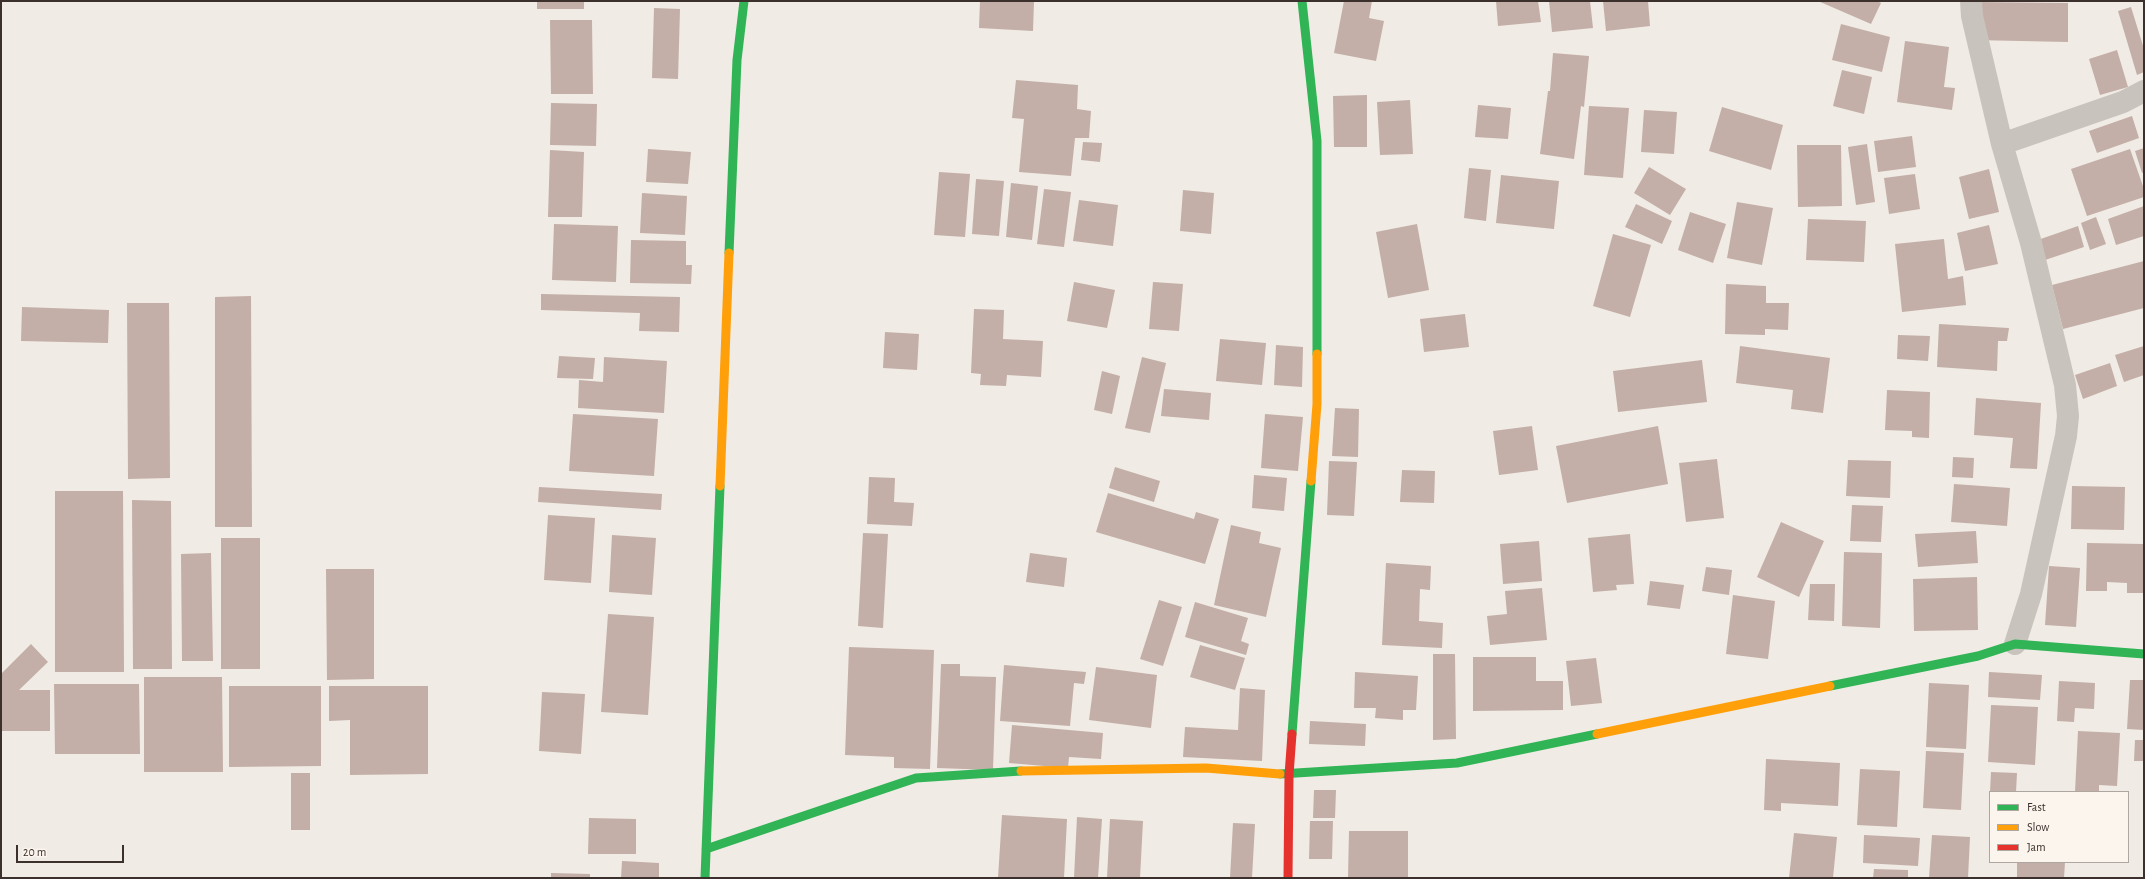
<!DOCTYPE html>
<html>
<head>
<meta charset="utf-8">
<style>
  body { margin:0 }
  #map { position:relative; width:2145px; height:879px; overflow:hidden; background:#f0ebe5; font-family:"Alegreya Sans",sans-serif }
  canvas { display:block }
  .frame { position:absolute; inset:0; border:2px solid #3b302b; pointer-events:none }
  .legend { position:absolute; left:1989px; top:791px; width:140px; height:72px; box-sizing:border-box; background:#fbf5ee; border:1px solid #aea6a0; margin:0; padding:5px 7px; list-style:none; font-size:12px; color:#3b302b }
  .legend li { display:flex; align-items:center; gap:8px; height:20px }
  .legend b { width:20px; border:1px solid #aea6a0 }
  .scale { position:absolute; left:16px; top:845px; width:108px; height:18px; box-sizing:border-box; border:2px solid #3b302b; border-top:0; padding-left:5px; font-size:12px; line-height:14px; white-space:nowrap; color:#3b302b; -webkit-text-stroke:3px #fbf5ee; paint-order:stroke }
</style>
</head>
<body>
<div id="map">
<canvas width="2145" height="879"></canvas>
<div class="frame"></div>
<ul class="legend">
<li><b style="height:5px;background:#30b455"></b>Fast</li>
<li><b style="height:5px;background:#ff9f0a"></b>Slow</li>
<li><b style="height:5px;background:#e5322d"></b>Jam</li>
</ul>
<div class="scale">20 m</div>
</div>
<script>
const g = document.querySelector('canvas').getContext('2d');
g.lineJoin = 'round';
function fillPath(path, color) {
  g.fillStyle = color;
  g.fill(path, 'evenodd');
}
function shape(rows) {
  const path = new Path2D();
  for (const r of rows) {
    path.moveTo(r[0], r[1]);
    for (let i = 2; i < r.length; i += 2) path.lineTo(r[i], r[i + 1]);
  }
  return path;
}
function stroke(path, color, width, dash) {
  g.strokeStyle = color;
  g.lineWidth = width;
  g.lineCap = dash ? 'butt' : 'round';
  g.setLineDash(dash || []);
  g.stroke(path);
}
fillPath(shape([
  [537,1,584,1,584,9,537,9],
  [980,1,1034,1,1033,31,979,28],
  [1344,1,1372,1,1369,18,1384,21,1376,61,1334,53],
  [1496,1,1538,1,1541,22,1498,26],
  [1549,1,1590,1,1593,28,1552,32],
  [1603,1,1648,1,1650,26,1606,31],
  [1818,1,1877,1,1881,3,1871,24],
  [1974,2,2068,3,2068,42,1973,40],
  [2131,7,2144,49,2144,72,2137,75,2118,11],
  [654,8,680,9,678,79,652,78],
  [550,20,592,20,593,94,551,94],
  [1841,24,1890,37,1882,72,1832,60],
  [1905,41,1949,47,1944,87,1955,88,1952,110,1897,102],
  [2117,50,2128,87,2100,95,2089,59],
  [1553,53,1589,56,1584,107,1581,106,1574,159,1540,154,1548,91,1550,91],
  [1842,70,1872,77,1864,114,1833,106],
  [1016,80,1078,85,1077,109,1091,111,1089,138,1075,138,1071,176,1019,172,1024,119,1012,118],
  [1367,95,1367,147,1334,147,1333,96],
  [1410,100,1413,154,1380,155,1377,102],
  [551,103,597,104,596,146,550,145],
  [1478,105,1511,108,1508,139,1475,137],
  [1589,106,1629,108,1623,178,1584,175],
  [1722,107,1783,125,1771,170,1709,151],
  [1644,110,1677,112,1674,154,1641,152],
  [2132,116,2139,138,2097,153,2089,131],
  [1912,136,1916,167,1878,172,1874,141],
  [1083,142,1102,143,1100,162,1081,160],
  [1867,144,1875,202,1856,205,1848,147],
  [1797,145,1841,145,1842,206,1798,207],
  [2144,148,2144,172,2142,173,2135,151],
  [648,149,691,152,688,184,646,182],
  [2130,149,2144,189,2144,197,2087,216,2071,169],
  [550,150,584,152,582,217,548,217],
  [1649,167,1686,189,1670,215,1634,193],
  [1469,168,1491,170,1486,221,1464,218],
  [1989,169,1999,212,1969,219,1959,177],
  [939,172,970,174,965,237,934,235],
  [1915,174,1920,209,1889,214,1884,178],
  [1501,175,1559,181,1554,229,1496,223],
  [976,179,1004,181,999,236,972,234],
  [1011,183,1038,186,1032,240,1006,237],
  [1044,189,1071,192,1064,247,1037,244],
  [1183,190,1214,193,1211,234,1180,231],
  [642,193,687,196,685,235,640,233],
  [1079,200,1118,205,1113,246,1073,241],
  [1737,202,1773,208,1762,265,1727,258],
  [1636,204,1672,221,1662,244,1625,227],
  [2144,206,2144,236,2116,245,2108,219],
  [1690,212,1726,224,1713,263,1678,250],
  [2096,217,2106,244,2090,250,2081,223],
  [1808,219,1866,221,1864,262,1806,260],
  [554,224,618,226,616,282,552,280],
  [1417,224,1429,290,1388,298,1376,232],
  [1989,225,1998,264,1965,271,1957,233],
  [2078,226,2084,247,2042,261,2035,241],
  [1613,234,1651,245,1630,317,1593,306],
  [1944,239,1948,279,1963,276,1966,305,1902,312,1895,244],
  [631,240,686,241,686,265,692,265,691,284,630,283],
  [2144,261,2144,308,2063,329,2052,285],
  [1074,282,1115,290,1107,328,1067,321],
  [1153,282,1183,284,1179,331,1149,329],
  [1726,284,1766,286,1766,303,1789,303,1788,330,1765,329,1765,335,1725,334],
  [541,294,680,297,679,332,639,331,640,313,541,310],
  [251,296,252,527,215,527,215,297],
  [127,303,169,303,170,478,128,479],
  [22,307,109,310,108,343,21,341],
  [974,309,1004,310,1003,339,1043,341,1041,377,1007,375,1006,386,980,385,981,374,971,373],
  [1465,314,1469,347,1424,352,1420,319],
  [1939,324,2009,328,2007,341,1998,341,1997,371,1937,367],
  [885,332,919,334,917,370,883,368],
  [1898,335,1930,336,1928,361,1897,359],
  [1220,339,1266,343,1262,385,1216,381],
  [1276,345,1303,347,1302,387,1274,385],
  [1740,346,1830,358,1823,413,1791,409,1793,390,1736,383],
  [2144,346,2144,375,2124,382,2115,355],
  [559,356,595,358,593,379,557,378],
  [604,357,667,361,664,413,578,408,579,380,603,382],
  [1142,357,1166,363,1150,433,1125,428],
  [1702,360,1707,402,1618,412,1613,371],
  [2110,363,2117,386,2083,399,2075,375],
  [1102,371,1120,376,1112,414,1094,410],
  [1164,389,1211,393,1209,420,1161,416],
  [1887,390,1930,392,1929,438,1912,437,1912,431,1885,430],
  [1976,398,2041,403,2037,469,2010,468,2013,438,1974,435],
  [1335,408,1359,409,1358,457,1332,456],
  [573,414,658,419,654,476,569,471],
  [1265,414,1303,417,1298,471,1261,468],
  [1532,426,1538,470,1499,475,1493,431],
  [1658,426,1668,484,1567,503,1556,446],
  [1953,457,1974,458,1973,478,1952,477],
  [1717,459,1724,518,1686,522,1679,463],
  [1848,460,1891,461,1890,498,1846,496],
  [1329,461,1357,462,1354,516,1327,515],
  [1115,467,1160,481,1154,502,1109,488],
  [1402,470,1435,471,1434,503,1400,502],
  [1254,475,1287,478,1284,511,1252,508],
  [869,477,895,478,894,502,914,503,912,526,867,524],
  [1954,484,2010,488,2007,526,1951,522],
  [2072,486,2125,487,2124,530,2071,529],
  [539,487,662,494,661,510,538,502],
  [55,491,123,491,124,672,55,672],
  [1108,493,1194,519,1196,512,1219,519,1205,564,1096,532],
  [132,500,171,501,172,669,133,669],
  [1852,505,1883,506,1881,542,1850,541],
  [548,515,595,518,591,583,544,580],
  [1781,522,1824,541,1799,597,1757,577],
  [1231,525,1261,532,1259,543,1281,548,1266,617,1214,605],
  [1976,531,1978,563,1918,567,1915,534],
  [863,533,888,534,883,628,858,626],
  [1630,534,1634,584,1616,585,1617,590,1593,592,1588,538],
  [612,535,656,538,652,595,609,592],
  [221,538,260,538,260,669,221,669],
  [1539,541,1542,581,1503,584,1500,544],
  [2087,543,2144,544,2144,593,2127,593,2127,583,2107,582,2107,591,2086,591],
  [1844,552,1882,553,1880,628,1842,626],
  [211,553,213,661,182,661,181,554],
  [1030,553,1067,558,1064,587,1026,582],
  [1386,563,1431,566,1430,590,1420,589,1419,621,1443,623,1442,648,1382,645],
  [2049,566,2080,568,2076,627,2045,625],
  [1706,567,1732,570,1729,595,1702,591],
  [326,569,374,569,374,679,327,680],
  [1977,577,1978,630,1914,631,1913,579],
  [1650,581,1684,585,1680,609,1647,605],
  [1810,584,1835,584,1834,621,1808,620],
  [1542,588,1547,640,1490,645,1487,616,1507,614,1505,591],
  [1733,595,1775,601,1768,659,1726,654],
  [1159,600,1182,607,1163,666,1140,659],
  [1195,602,1248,618,1241,641,1249,644,1246,655,1185,637],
  [608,614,654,617,648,715,601,712],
  [31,644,48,662,19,690,50,690,50,731,1,731,1,674],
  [1200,645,1245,658,1235,690,1190,677],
  [849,647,934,650,930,769,894,768,894,757,845,755],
  [1433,654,1455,654,1456,739,1433,740],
  [1473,657,1536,657,1536,681,1563,681,1563,710,1473,711],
  [1596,658,1602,703,1571,706,1566,661],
  [941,664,960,664,960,676,996,677,993,770,937,768],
  [1004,665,1086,672,1084,684,1074,683,1070,726,1000,721],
  [1096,667,1157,675,1151,728,1089,720],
  [1355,672,1418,676,1416,710,1403,710,1403,720,1375,718,1376,708,1354,708],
  [1989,672,2042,675,2040,700,1988,697],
  [144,677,222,677,223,772,144,772],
  [2130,680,2144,680,2144,730,2127,729],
  [2059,681,2095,683,2094,709,2075,708,2074,722,2057,721],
  [1929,683,1969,685,1966,749,1926,747],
  [54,684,139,684,140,754,55,754],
  [229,686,321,686,321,766,229,767],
  [329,686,428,686,428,774,350,775,350,720,329,721],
  [1240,688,1265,690,1262,761,1183,757,1185,727,1238,730],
  [542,692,585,694,581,754,539,751],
  [1991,705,2038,707,2035,765,1988,762],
  [1310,721,1366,724,1365,746,1309,744],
  [1012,725,1103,733,1101,759,1069,757,1068,768,1009,763],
  [2078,731,2120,733,2117,786,2099,785,2099,792,2075,792],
  [2135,740,2144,740,2144,761,2134,761],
  [1926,751,1964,753,1961,810,1923,808],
  [1766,759,1840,763,1838,806,1781,803,1781,811,1764,810],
  [1860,769,1900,771,1897,827,1857,825],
  [1991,772,2017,773,2016,792,1990,792],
  [291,773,310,773,310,830,291,830],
  [1314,790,1336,790,1335,818,1313,818],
  [1002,815,1067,819,1064,878,998,878],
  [1077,817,1102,819,1098,878,1074,878],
  [589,818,636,819,636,854,588,854],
  [1110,819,1143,821,1140,878,1107,878],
  [1310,821,1333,821,1332,859,1309,859],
  [1233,823,1255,824,1252,878,1230,878],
  [1349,831,1408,831,1408,878,1348,878],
  [1794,833,1837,837,1833,878,1789,878],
  [1864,835,1920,838,1918,866,1863,863],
  [1932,835,1970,837,1968,878,1929,878],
  [622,861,659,863,659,878,621,878],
  [2017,862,2065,862,2064,878,2017,878],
  [1874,869,1908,870,1908,878,1873,878],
  [551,873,590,874,590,878,551,878]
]), '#c3afa7');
stroke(shape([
  [1971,1,1972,16,2002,144,2031,243,2065,385,2068,416,2066,436,2031,594,2015,644],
  [2002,144,2123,102,2144,91]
]), '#c9c3be', 22);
stroke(shape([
  [1302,1,1317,141,1317,354],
  [729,253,737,60,744,1],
  [1830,686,1978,656,2015,644,2144,654],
  [1292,734,1311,481],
  [1280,774,1457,763,1597,734],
  [706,849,916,778,1021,771],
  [705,878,720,486]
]), '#30b455', 9);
stroke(shape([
  [1311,481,1317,404,1317,354],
  [720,486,729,253],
  [1597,734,1830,686],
  [1021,771,1206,768,1280,774]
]), '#ff9f0a', 9);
stroke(shape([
  [1288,878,1289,775,1292,734]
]), '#e5322d', 9);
</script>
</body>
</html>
